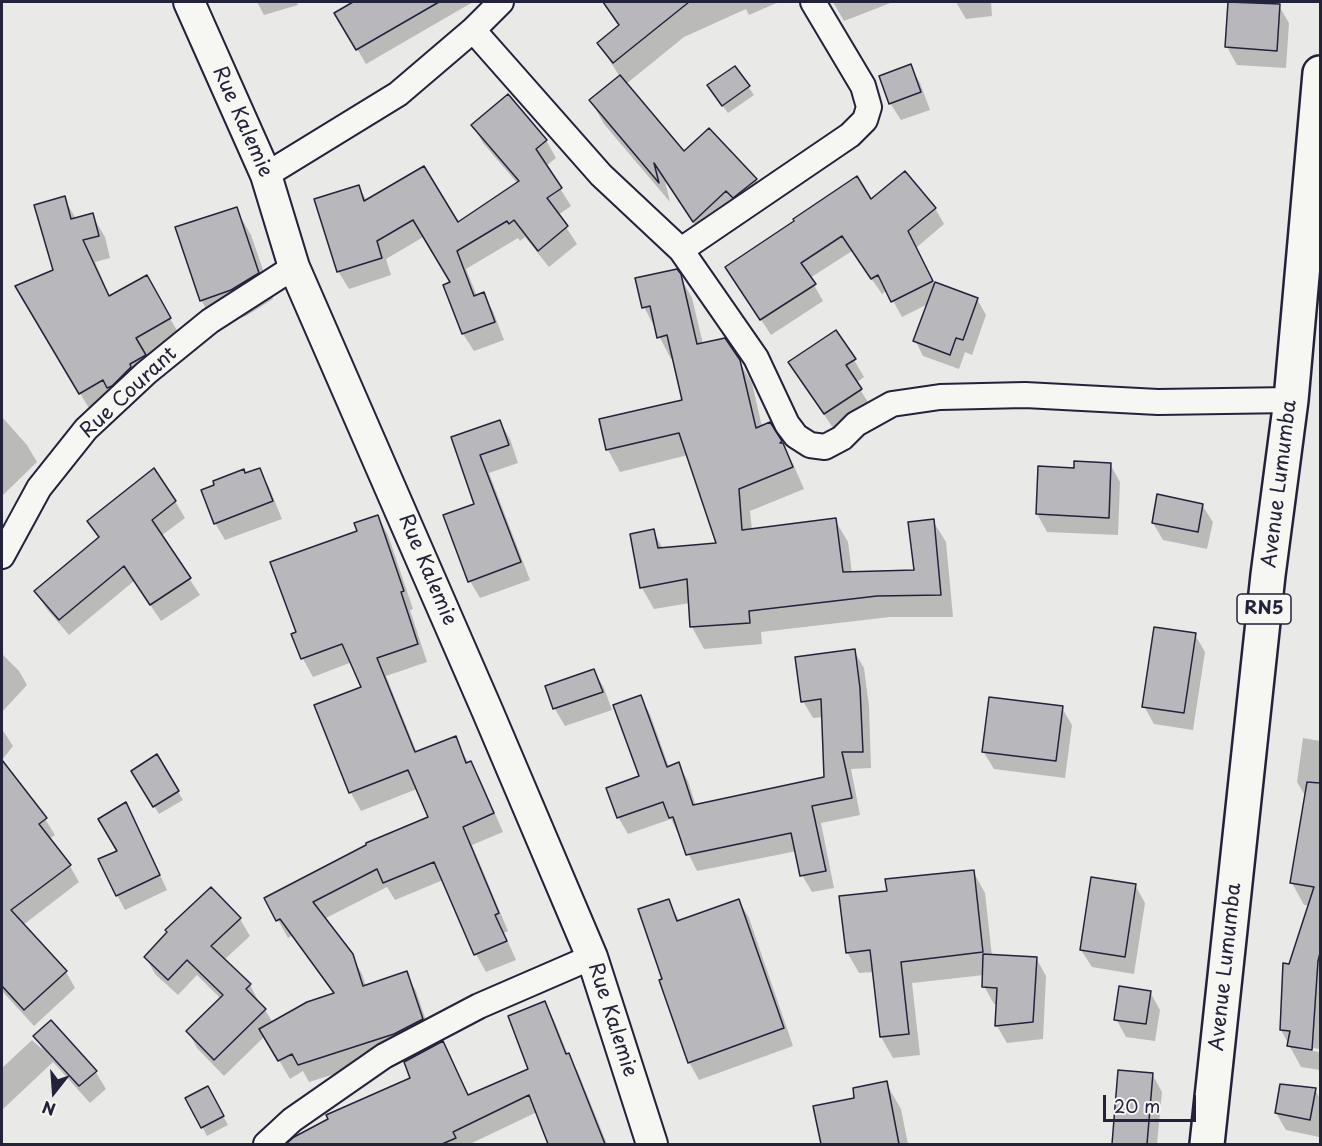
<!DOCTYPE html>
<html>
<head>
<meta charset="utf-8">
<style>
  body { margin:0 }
  #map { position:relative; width:1322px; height:1146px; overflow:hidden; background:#e9e9e7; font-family:"Playpen Sans",sans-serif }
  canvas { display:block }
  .frame { position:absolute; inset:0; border:3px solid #22223b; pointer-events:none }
  .north { position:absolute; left:24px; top:1062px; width:60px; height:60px; -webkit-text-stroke:4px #f6f6f2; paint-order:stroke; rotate:197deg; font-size:16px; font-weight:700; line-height:24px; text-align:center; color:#22223b }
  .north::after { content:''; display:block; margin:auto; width:21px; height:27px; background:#22223b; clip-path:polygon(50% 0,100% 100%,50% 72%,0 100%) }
  .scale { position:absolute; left:1103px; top:1095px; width:93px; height:27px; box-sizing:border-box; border:3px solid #22223b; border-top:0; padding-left:8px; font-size:18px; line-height:21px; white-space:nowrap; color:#22223b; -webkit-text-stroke:4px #f6f6f2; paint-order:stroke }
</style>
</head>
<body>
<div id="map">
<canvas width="1322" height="1146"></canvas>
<div class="frame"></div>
<div class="north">N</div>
<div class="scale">20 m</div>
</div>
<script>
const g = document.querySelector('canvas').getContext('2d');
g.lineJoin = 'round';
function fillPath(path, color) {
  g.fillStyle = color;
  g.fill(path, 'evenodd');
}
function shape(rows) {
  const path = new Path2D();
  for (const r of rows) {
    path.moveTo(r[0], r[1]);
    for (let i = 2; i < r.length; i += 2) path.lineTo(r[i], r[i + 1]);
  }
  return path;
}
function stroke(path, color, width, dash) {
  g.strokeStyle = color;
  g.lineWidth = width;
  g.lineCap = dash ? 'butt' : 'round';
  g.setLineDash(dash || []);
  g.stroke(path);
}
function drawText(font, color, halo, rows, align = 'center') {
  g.font = font + ' "Playpen Sans",sans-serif';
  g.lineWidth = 6;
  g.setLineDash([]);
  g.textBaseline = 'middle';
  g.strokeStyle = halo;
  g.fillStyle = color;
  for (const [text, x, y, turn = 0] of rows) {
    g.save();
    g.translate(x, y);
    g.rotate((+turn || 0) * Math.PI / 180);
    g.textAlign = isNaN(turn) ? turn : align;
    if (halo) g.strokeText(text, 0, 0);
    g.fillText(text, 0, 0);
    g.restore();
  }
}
fillPath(shape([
  [257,2,297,2,298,5,264,15],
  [356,2,473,2,366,64,336,13],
  [603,2,779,2,749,15,746,9,684,37,626,84,684,154,756,179,769,202,708,244,665,181,670,202,604,124,591,101,620,77,599,44,620,27],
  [833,2,893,2,844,21],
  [956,2,991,2,992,16,966,19],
  [1279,6,1289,23,1286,68,1237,65,1227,47],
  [910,66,920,83,930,110,901,120,890,103],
  [735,68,754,95,728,113,714,94],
  [473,125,546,140,556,158,546,166,571,206,558,215,577,244,549,267,525,237,520,241,518,238,466,269,477,296,483,294,493,311,504,340,474,351,463,334,445,286,452,283,425,236,386,259,391,275,349,289,338,271,359,187,367,201,458,224,518,184,483,143],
  [64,198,76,219,92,215,105,237,110,258,95,262,110,297,146,277,183,341,93,415,30,309,55,271],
  [871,201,935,208,944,224,916,248,934,283,977,299,986,315,972,355,965,352,959,369,923,356,915,340,928,304,902,317,887,290,882,294,852,251,810,278,823,301,771,335,727,267],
  [236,209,251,235,273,299,246,316,216,326,201,300],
  [679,275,692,298,703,344,739,361,752,383,762,427,770,424,793,464,804,489,750,511,752,530,835,520,848,542,852,573,916,572,933,521,946,542,953,617,890,617,761,632,762,644,704,649,692,627,690,603,654,609,642,588,653,531,663,549,718,544,688,455,620,472,608,450,600,420,684,401,674,358,671,359,644,307],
  [854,360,864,377,856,383,871,407,835,431,800,379],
  [2,417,27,445,37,462,2,496],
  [500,422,510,439,518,463,489,473,530,580,480,598,470,581,476,505,452,438],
  [1110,464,1120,482,1118,535,1047,532,1037,514,1039,467,1075,469],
  [259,469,269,487,282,519,225,540,215,523,246,475],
  [175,501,185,518,161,536,200,595,161,621,134,581,69,635,46,608,36,591,99,539,89,521],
  [1202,505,1213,522,1207,549,1163,540,1153,523],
  [378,517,388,535,413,609,410,610,427,662,386,676,417,753,455,738,469,764,471,763,481,781,503,832,472,845,508,931,504,933,516,960,486,972,476,954,443,880,395,900,387,887,324,919,351,955,362,974,366,986,406,973,416,991,432,1038,405,1052,309,1082,303,1071,290,1079,265,1036,224,1076,197,1048,188,1031,221,999,197,975,178,995,155,974,146,957,211,889,240,919,250,936,224,960,250,985,259,1002,258,1003,265,1010,273,1023,334,994,292,936,288,938,278,920,430,817,417,789,361,811,351,793,316,706,363,688,352,662,313,677,303,659,293,635,298,633,359,532],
  [1195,635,1205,652,1193,730,1154,724,1144,706],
  [854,651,864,668,869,706,871,768,851,769,860,815,821,823,834,888,812,892,802,875,797,851,697,871,671,819,628,834,618,817,641,777,640,697,650,714,669,767,678,764,688,781,696,806,826,779,823,717,813,718,803,701],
  [2,654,19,671,27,685,2,712],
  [594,671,604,688,612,710,565,726,555,709,547,687],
  [1062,708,1072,725,1065,778,994,769,983,751],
  [2,729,13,746,2,760],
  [1303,738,1320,741,1320,1070,1301,1067,1281,1030,1290,965,1309,905,1304,905,1292,883,1306,797,1297,782],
  [1299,1046,1320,1049,1320,1052,1299,1049],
  [157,757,183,800,159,814,133,771],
  [2,764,45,819,55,835,49,839,70,866,79,882,23,925,66,972,75,988,34,1026,2,991,2,884,9,878,2,870],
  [134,819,167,890,125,910,117,895,119,851],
  [973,871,985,893,992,956,1036,958,1046,976,1043,1039,1007,1043,997,1026,998,1004,994,1004,984,986,984,975,912,983,920,1055,893,1058,881,1037,874,972,859,973,847,952,888,893],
  [1135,885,1145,903,1134,974,1092,967,1081,950],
  [668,901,680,922,739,901,749,918,793,1046,699,1080,689,1062,664,980],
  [1150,992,1160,1010,1155,1041,1126,1037,1116,1019],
  [545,1003,554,1020,568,1055,578,1072,607,1144,550,1144,537,1112,470,1144,314,1144,307,1132,411,1079,442,1043,469,1096,530,1069],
  [35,1036,95,1071,106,1089,90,1103,53,1062,2,1110,2,1068,32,1040,43,1050],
  [1119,1071,1152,1074,1162,1092,1157,1144,1113,1144],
  [886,1083,901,1109,908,1144,823,1144,815,1107,856,1099],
  [1315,1089,1320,1099,1319,1137,1286,1130,1276,1113],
  [212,1096,228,1125,207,1136,187,1098]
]), '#0003');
const building = shape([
  [353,2,439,2,356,50,334,13,353,2],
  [603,2,689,2,613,63,597,43,619,25,603,2],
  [1228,2,1280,4,1277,51,1225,47,1228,2],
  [911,64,921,92,889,104,879,76,911,64],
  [735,66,750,86,722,106,707,85,735,66],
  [620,75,684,151,709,128,757,179,733,198,726,191,693,222,654,163,659,183,589,100,620,75],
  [508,94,547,140,536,149,562,188,547,198,568,226,538,251,514,220,509,224,507,221,457,251,474,296,484,292,495,322,462,334,443,285,450,282,413,220,377,241,382,258,337,272,314,199,359,185,364,201,424,166,458,222,519,181,471,125,508,94],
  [905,171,936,208,908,231,933,281,891,302,878,275,871,279,842,236,801,263,816,284,760,320,725,267,794,221,793,219,857,176,871,199,905,171],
  [65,196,71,219,93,213,99,236,83,240,109,296,147,275,171,318,136,338,146,355,130,364,131,367,112,386,107,388,103,380,79,394,15,286,53,270,34,205,65,196],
  [237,207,259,273,231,290,200,301,175,227,237,207],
  [677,269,681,274,697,344,725,338,740,360,756,428,770,422,782,441,780,443,783,443,793,467,739,489,742,530,836,518,843,572,914,570,908,522,934,519,941,595,877,596,749,611,750,623,690,627,687,579,640,588,630,534,654,529,658,548,716,543,679,433,606,450,599,419,682,400,667,335,657,338,650,306,642,308,635,278,677,269],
  [935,282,978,298,963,340,956,338,950,355,913,341,935,282],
  [836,330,856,359,846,365,862,389,824,414,788,362,836,330],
  [500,420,509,445,480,455,521,562,468,582,443,515,474,504,451,437,500,420],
  [1074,461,1111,463,1109,518,1036,514,1038,466,1074,468,1074,461],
  [154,468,176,501,152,520,191,578,150,605,124,566,59,620,34,591,99,537,87,521,154,468],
  [260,468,273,501,214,524,201,490,214,485,213,481,244,469,245,473,260,468],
  [1157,494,1203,504,1198,532,1152,523,1157,494],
  [378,515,404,591,401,592,418,644,377,658,415,752,456,736,466,763,471,761,494,813,463,827,499,913,495,915,507,941,474,955,434,862,383,883,377,869,313,902,353,954,363,986,407,971,423,1019,394,1034,298,1065,292,1054,278,1061,259,1029,307,1002,334,993,280,919,276,921,264,898,366,845,366,843,428,817,408,770,349,793,314,705,361,687,342,644,301,659,291,634,296,632,270,562,357,531,354,523,378,515],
  [1154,627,1196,633,1184,713,1142,707,1154,627],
  [855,649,860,688,863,752,842,752,852,798,812,806,826,871,800,876,791,833,686,855,673,817,669,818,663,802,617,818,606,788,639,776,613,705,641,695,667,767,679,762,693,805,824,777,821,699,801,702,795,657,855,649],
  [594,669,603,692,553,709,545,686,594,669],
  [989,697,1063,706,1056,761,982,752,989,697],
  [157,754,179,791,153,807,131,771,157,754],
  [2,760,47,818,39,824,71,865,11,910,67,971,24,1010,2,986,2,760],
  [1307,782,1320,783,1320,953,1318,961,1312,1050,1287,1046,1290,1031,1280,1030,1283,963,1289,964,1314,887,1290,883,1307,782],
  [126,802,160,875,116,896,98,859,117,851,98,819,126,802],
  [974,870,983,952,901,962,909,1034,880,1037,870,950,846,953,839,896,887,891,885,879,974,870],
  [1091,877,1136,884,1125,957,1080,950,1091,877],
  [211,887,241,918,211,946,251,984,246,989,266,1009,214,1060,186,1031,223,995,187,960,168,980,144,957,167,932,165,930,211,887],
  [669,899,677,921,739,899,784,1028,688,1063,659,980,662,979,638,909,669,899],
  [983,954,1037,957,1033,1022,995,1026,997,988,982,987,983,954],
  [1119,986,1151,991,1146,1024,1114,1020,1119,986],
  [545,1001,566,1054,569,1053,605,1144,548,1144,529,1095,453,1132,456,1138,442,1144,286,1144,294,1137,328,1119,326,1115,410,1078,404,1062,443,1041,468,1095,528,1069,508,1016,545,1001],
  [51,1020,97,1071,79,1086,33,1036,51,1020],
  [1118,1070,1153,1073,1147,1144,1112,1144,1118,1070],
  [887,1081,899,1144,821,1144,813,1106,854,1098,853,1088,887,1081],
  [1280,1084,1316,1088,1310,1120,1275,1113,1280,1084],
  [208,1086,224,1116,201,1128,185,1098,208,1086]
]);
fillPath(building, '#b8b8bc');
stroke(building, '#22223b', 1.5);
const minor = shape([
  [473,30,601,175,681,250,756,358,787,424,796,436,810,445,825,447,842,438,856,424,892,404,940,397,1025,395,1158,402,1291,400],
  [266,175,398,94,473,30,501,2],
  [681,250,850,135,865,120,869,107,863,86,813,2],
  [2,556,39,488,86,429,146,373,210,321,294,267],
  [266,1144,292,1120,384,1056,479,1006,592,957]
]);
const tertiary = shape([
  [189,2,266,175,294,267,487,710,592,957,652,1144]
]);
const trunk = shape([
  [1207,1144,1268,575,1291,400,1320,73]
]);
stroke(minor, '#22223b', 28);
stroke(tertiary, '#22223b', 34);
stroke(trunk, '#22223b', 38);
stroke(minor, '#f6f6f2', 24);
stroke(tertiary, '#f6f6f2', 30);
stroke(trunk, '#f6f6f2', 33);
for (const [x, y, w] of [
  [1264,609,54]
]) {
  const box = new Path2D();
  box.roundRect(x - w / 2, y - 15, w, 30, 4.5);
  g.fillStyle = '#f6f6f2';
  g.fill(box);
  stroke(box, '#22223b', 1.5);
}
drawText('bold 18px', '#22223b', null, [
  ["RN5",1264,609]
]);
drawText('20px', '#22223b', '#f6f6f2', [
  ["Rue Kalemie",242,122,66],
  ["Rue Courant",129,393,-43],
  ["Avenue Lumumba",1280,484,-83],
  ["Rue Kalemie",427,570,67],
  ["Avenue Lumumba",1226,967,-84],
  ["Rue Kalemie",612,1020,72]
]);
</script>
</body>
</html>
